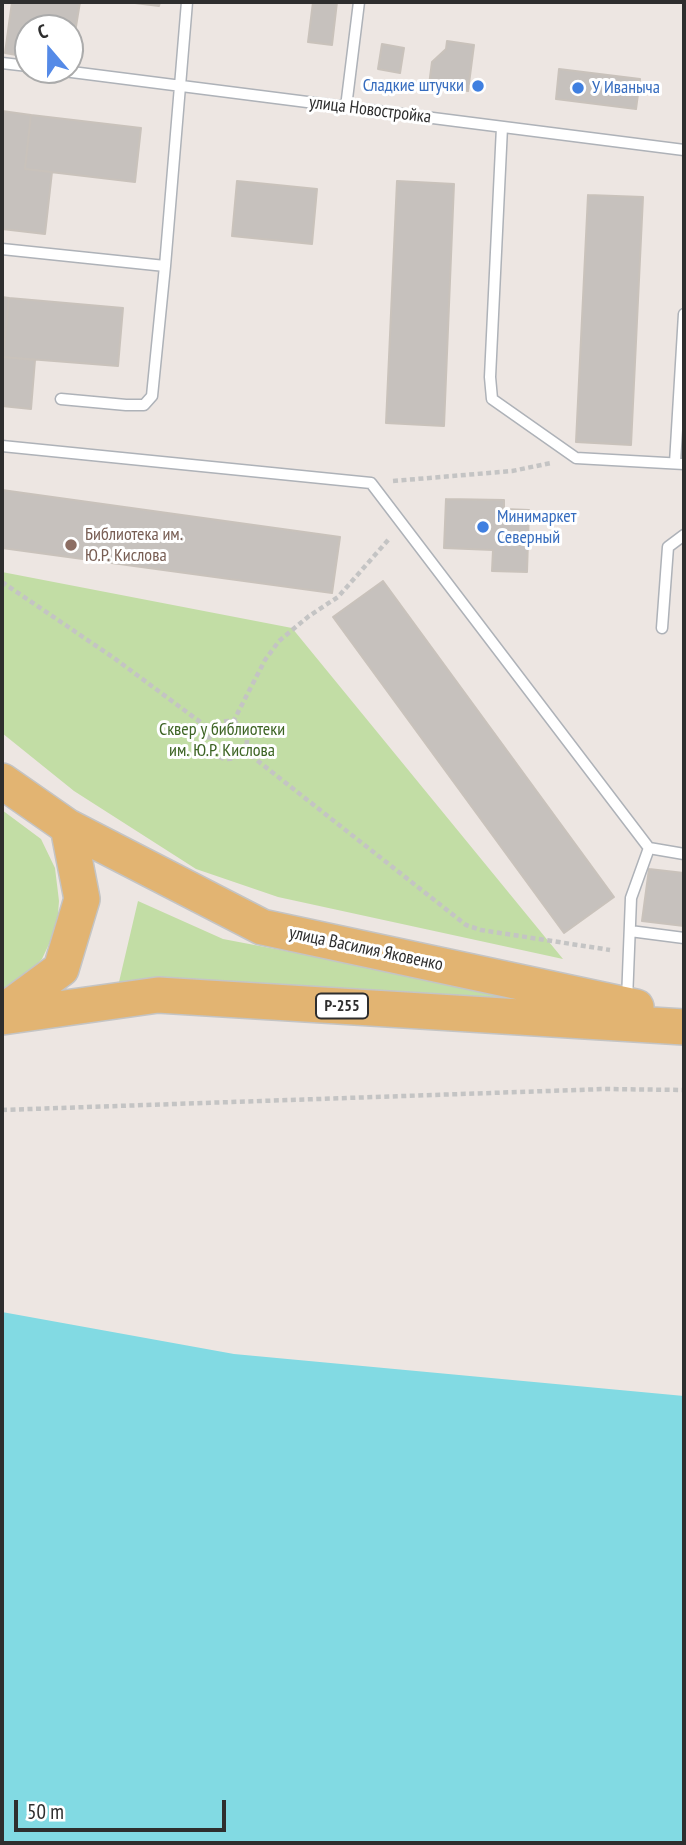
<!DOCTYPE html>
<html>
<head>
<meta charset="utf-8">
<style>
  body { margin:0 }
  #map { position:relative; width:686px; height:1845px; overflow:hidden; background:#ede6e2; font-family:"PT Sans Narrow",sans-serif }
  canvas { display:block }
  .frame { position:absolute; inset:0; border:4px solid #2e2e2e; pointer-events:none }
  .north { position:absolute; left:14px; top:14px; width:70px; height:70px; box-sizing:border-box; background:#fff; border:2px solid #ababab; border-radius:50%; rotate:340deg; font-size:19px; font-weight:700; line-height:28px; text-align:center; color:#2e2e2e }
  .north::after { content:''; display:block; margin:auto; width:24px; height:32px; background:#558ae7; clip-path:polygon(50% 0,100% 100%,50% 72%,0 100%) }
  .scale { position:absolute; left:14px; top:1800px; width:212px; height:32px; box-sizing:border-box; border:4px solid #2e2e2e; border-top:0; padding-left:9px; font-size:21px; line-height:24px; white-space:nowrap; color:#2e2e2e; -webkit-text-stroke:5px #fff; paint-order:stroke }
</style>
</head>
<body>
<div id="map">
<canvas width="686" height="1845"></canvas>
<div class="frame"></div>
<div class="north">С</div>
<div class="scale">50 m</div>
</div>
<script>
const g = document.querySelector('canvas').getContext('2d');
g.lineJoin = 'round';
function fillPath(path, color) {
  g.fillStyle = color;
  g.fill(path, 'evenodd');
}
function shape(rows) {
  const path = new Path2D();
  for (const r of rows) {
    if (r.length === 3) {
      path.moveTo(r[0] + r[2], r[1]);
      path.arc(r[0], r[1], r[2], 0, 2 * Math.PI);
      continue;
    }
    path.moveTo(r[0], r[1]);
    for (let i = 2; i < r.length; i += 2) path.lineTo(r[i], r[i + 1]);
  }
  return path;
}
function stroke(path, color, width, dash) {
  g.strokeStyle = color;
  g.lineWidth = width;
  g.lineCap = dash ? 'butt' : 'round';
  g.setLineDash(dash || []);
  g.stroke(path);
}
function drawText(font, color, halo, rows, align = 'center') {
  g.font = font + ' "PT Sans Narrow",sans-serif';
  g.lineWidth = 6;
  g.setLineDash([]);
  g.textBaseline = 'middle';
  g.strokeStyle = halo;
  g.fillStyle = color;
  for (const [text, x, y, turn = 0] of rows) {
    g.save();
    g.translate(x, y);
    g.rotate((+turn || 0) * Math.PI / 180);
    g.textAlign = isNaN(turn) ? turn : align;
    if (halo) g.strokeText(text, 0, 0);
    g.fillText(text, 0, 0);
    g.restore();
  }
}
fillPath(shape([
  [2,572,292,628,563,959,278,897,196,869,74,791,2,733],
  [2,810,41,839,55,868,59,901,57,927,42,959,17,985,2,991],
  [138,901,223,939,632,1017,119,982]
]), '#c2dda5');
fillPath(shape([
  [2,1312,234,1354,684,1396,684,1843,2,1843]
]), '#82dae3');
const building = shape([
  [12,2,80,2,70,63,70,28,28,28,28,57,5,53,12,2],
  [127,2,160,2,159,6,127,2],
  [313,2,337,2,332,45,308,42,313,2],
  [447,41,474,45,468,91,429,85,432,62,446,49,447,41],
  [382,44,404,48,400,73,378,69,382,44],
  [559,69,640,79,636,109,556,99,559,69],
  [2,111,31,115,25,169,52,172,45,234,2,229,2,111],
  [31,115,141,128,135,182,25,169,31,115],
  [237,181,317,189,312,244,232,236,237,181],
  [397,181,454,184,444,426,386,423,397,181],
  [588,195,643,197,631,445,576,442,588,195],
  [2,297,9,298,3,357,35,360,31,409,2,406,2,297],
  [9,298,123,308,118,366,3,357,9,298],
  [2,490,340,537,332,593,2,548,2,490],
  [446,499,504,500,504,509,529,510,527,572,492,571,493,550,444,548,446,499],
  [383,581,614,897,564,933,333,617,383,581],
  [649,869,684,873,684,926,642,921,649,869]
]);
fillPath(building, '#c6c1bd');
stroke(building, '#c9c2bb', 2);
const service = shape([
  [2,63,28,66],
  [56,70,684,150],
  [346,107,359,2],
  [502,127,490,377,492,399,576,458,684,464],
  [2,249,165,266,187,2],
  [61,399,126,405,144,405,152,396,165,266],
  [2,446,371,483,649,848,684,854],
  [675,463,684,314],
  [662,628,668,547,684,535],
  [630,931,684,938],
  [627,1000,631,898,649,848]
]);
const primary = shape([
  [2,781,68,827,82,899,61,969,12,1005,2,1008],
  [68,827,262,927,636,1007],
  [2,1017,158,995,684,1027]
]);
stroke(service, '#aeb2b8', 13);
stroke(primary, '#c4c4c4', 38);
stroke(shape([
  [393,481,512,471,551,463],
  [2,582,114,658,211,730],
  [228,740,19],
  [233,722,265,660,279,641,309,616,338,597,389,539],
  [244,750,466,925,481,930,610,950],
  [2,1110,605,1089,684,1090]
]), '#c4c4c4', 4.5, [5, 3.5]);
stroke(service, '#fff', 10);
stroke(primary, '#e2b472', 35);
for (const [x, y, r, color] of [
  [478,86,7,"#3f7fe0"],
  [578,88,7,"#3f7fe0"],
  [483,527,7,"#3f7fe0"],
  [71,545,7,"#8d6e63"]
]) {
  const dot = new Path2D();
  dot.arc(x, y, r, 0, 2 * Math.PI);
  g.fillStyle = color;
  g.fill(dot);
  stroke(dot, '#fff', 2.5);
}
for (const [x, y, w] of [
  [342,1006,52]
]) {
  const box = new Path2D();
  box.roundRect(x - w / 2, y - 12.5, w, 25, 5);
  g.fillStyle = '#fff';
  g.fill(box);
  stroke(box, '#2e2e2e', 2);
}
drawText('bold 16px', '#2e2e2e', null, [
  ["Р-255",342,1006]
]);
drawText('18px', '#366cbe', '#fff', [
  ["Сладкие штучки",464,86,"right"],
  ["У Иваныча",592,88],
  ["Минимаркет",497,517],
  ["Северный",497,538]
], 'left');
drawText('18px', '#2e2e2e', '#fff', [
  ["улица Новостройка",370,110,7],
  ["улица Василия Яковенко",366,949,12]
]);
drawText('18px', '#785e54', '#fff', [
  ["Библиотека им.",85,535],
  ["Ю.Р. Кислова",85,556]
], 'left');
drawText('18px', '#3d6424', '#fff', [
  ["Сквер у библиотеки",222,730],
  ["им. Ю.Р. Кислова",222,751]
]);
</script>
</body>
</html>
